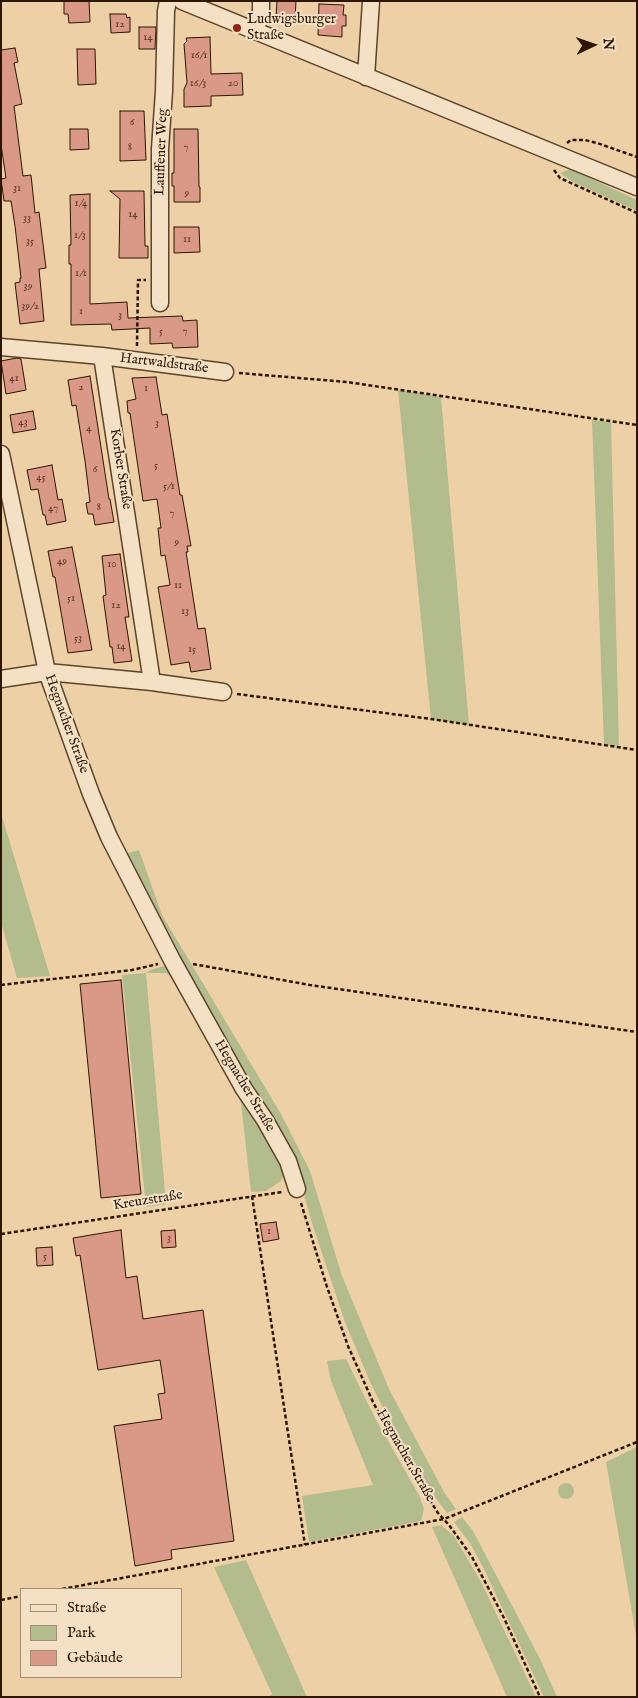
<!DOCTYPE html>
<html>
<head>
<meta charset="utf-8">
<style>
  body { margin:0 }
  #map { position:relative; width:638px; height:1698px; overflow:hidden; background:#eed0a6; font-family:"IM FELL English",serif }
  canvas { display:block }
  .frame { position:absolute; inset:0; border:2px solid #2c1600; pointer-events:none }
  .legend { position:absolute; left:20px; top:1588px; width:162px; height:90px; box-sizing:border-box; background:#f4e0c5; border:1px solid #a48f76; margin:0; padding:6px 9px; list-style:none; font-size:15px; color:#2c1600 }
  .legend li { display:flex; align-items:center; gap:10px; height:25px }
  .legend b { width:25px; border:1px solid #a48f76 }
  .north { position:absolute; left:568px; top:20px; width:50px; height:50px; -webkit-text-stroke:4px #f4e0c5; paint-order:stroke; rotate:87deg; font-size:14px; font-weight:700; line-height:20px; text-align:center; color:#2c1600 }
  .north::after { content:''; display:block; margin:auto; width:18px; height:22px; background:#2c1600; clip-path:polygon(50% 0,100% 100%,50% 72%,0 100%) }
</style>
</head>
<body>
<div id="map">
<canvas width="638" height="1698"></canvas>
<div class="frame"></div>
<ul class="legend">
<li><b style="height:6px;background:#f4e0c5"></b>Straße</li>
<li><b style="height:14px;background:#b2bc8c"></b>Park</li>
<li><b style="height:14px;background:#da9886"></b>Gebäude</li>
</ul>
<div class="north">N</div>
</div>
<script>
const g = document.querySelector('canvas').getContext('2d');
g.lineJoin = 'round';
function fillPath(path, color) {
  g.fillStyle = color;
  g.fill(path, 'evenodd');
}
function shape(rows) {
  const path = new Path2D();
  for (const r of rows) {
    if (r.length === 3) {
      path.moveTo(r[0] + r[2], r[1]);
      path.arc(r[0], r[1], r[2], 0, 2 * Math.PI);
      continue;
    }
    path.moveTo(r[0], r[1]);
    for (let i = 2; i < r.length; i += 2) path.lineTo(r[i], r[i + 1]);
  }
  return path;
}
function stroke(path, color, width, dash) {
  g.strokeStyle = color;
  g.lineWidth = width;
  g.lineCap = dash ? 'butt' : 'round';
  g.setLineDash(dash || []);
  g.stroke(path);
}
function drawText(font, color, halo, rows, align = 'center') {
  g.font = font + ' "IM FELL English",serif';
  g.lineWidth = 4;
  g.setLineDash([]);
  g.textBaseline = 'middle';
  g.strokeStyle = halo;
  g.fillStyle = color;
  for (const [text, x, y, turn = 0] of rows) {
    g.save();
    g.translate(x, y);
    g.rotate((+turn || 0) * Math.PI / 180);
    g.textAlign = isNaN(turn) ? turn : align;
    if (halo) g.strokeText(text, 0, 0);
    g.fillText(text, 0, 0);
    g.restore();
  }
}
fillPath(shape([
  [570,169,637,200,637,211,573,182,560,173],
  [398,390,441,397,469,725,431,719],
  [592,420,611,422,619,747,604,745],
  [1,813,50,976,17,978,1,922],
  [139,850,162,915,281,1114,310,1171,342,1276,389,1389,444,1492,456,1509,447,1513,427,1487,399,1440,371,1384,345,1322,311,1220,296,1166,139,890,141,880,134,880,121,855],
  [168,965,274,1147,284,1174,281,1181,266,1191,251,1192,241,1103,196,1015,175,979,166,973,146,973,166,1204,146,1207,122,975,146,973,150,970],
  [346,1359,376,1420,420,1497,424,1509,421,1521,309,1542,302,1496,373,1485,331,1381,327,1361],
  [637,1447,637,1641,606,1462],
  [566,1491,8],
  [462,1517,473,1531,540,1659,557,1697,544,1697,484,1569,470,1543,454,1522],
  [441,1525,454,1536,481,1582,536,1697,507,1697,432,1527],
  [246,1560,307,1697,268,1697,272,1694,214,1567]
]), '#b2bc8c');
const building = shape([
  [64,1,89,1,90,22,69,23,68,14,64,14,64,1],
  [277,1,296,1,295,18,276,17,277,1],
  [319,4,344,5,343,15,346,15,346,26,342,26,342,37,318,35,319,4],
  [110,14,126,14,127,18,130,17,130,32,111,33,110,14],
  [139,27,156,27,155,49,139,49,139,27],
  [210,37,211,74,242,73,243,95,211,96,211,106,184,107,184,89,187,83,184,44,187,41,186,38,210,37],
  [15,48,18,62,14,63,22,104,14,106,23,176,31,175,35,213,39,212,46,268,39,269,44,321,20,324,15,283,20,282,20,278,21,278,15,226,11,201,4,201,1,179,6,178,1,145,1,50,15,48],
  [77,49,95,49,96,84,78,85,77,49],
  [120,111,144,111,146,160,120,161,120,111],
  [70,129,88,129,89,149,70,150,70,129],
  [174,129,198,129,199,187,200,187,200,202,174,202,174,186,172,186,172,173,174,173,174,129],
  [110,191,144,191,145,246,148,246,148,258,119,258,120,199,110,191],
  [90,194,90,304,127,302,128,318,182,316,183,321,197,320,198,347,173,348,172,343,150,344,150,328,112,330,111,324,71,325,71,264,69,264,69,245,71,245,70,195,90,194],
  [174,227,199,227,200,252,174,253,174,227],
  [17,358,21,359,26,390,6,394,1,361,17,358],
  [90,376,109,499,110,499,114,522,95,525,93,514,88,514,86,503,90,502,85,461,76,405,72,406,68,380,90,376],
  [156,377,162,415,167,414,180,495,182,495,191,546,187,546,188,552,186,552,198,629,205,628,211,669,191,672,189,662,171,665,158,587,170,585,165,555,161,556,158,528,161,528,157,499,143,501,130,413,128,413,127,401,136,399,132,378,156,377],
  [33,411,36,429,13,433,10,415,33,411],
  [52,465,58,500,62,499,66,521,47,525,45,515,43,515,38,489,31,490,27,470,52,465],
  [72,547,92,650,68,653,55,577,53,577,48,551,72,547],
  [120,554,129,617,125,617,132,661,114,663,112,647,110,647,103,596,106,595,102,556,120,554],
  [121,980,141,1194,101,1198,80,984,121,980],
  [276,1222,279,1239,263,1242,260,1224,276,1222],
  [121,1230,126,1278,137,1276,143,1319,203,1310,234,1541,171,1550,172,1559,135,1566,114,1426,162,1419,158,1394,165,1393,160,1360,98,1370,80,1255,76,1256,73,1238,121,1230],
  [175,1230,176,1247,162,1248,161,1231,175,1230],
  [52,1247,53,1265,37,1266,36,1248,52,1247]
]);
fillPath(building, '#da9886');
stroke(building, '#2c1600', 1);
const minor = shape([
  [182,1,637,187],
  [255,31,261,14,261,1],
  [366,77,371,1],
  [160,303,160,149,164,91,166,11,168,1],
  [1,347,102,356,152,682],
  [102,356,225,372],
  [1,454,47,672,91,794,109,837,172,960,244,1089,265,1120,288,1161,297,1189],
  [1,679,47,672,152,682,223,692]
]);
stroke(minor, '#5c442a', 19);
stroke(shape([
  [567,143,571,140,585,140,597,143,637,157],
  [554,170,560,178,637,213],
  [137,346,138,280,146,280],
  [239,373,347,382,637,425],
  [237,694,431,719,637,750],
  [193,964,310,985,637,1032],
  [1,985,132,970,158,964],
  [252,1196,305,1545],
  [301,1203,327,1287,348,1346,373,1402,401,1455,438,1513,449,1525,472,1557,504,1618,540,1697],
  [1,1234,282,1192],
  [62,1589,444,1519,637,1442],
  [1,1600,21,1596]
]), '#2c1600', 2.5, [4, 2.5]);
stroke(minor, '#f4e0c5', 16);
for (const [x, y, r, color] of [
  [237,28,5,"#8f2418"]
]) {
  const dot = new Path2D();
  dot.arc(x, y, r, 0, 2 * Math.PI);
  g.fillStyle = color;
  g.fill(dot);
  stroke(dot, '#f4e0c5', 2);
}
drawText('11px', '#583622', null, [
  ["12",120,25],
  ["14",148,38],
  ["16/1",199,56],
  ["16/3",198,84],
  ["20",233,84],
  ["6",132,123],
  ["8",130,148],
  ["7",186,148],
  ["31",17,189],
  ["9",187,194],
  ["1/4",81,204],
  ["14",133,215],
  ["33",27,219],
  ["1/3",80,236],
  ["11",187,240],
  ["35",30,242],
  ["1/1",81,274],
  ["39",28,287],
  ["39/2",30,307],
  ["1",81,312],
  ["3",120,316],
  ["5",161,332],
  ["7",185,332],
  ["41",14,379],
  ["2",81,388],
  ["1",146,389],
  ["43",23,423],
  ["3",157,424],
  ["4",89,429],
  ["5",156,466],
  ["6",95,470],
  ["45",41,478],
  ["5/1",169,487],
  ["8",99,508],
  ["47",53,509],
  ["7",172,514],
  ["9",177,543],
  ["49",62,562],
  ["10",112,565],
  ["11",178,586],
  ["51",71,599],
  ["12",116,606],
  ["13",185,612],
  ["53",78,639],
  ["14",121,647],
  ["15",192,650],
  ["1",269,1232],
  ["3",169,1239],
  ["5",45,1257]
]);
drawText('14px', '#2c1600', '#f4e0c5', [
  ["Ludwigsburger",247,20],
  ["Straße",247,36]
], 'left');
drawText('14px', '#2c1600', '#f4e0c5', [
  ["Lauffener Weg",162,152,-88],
  ["Hartwaldstraße",164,364,7],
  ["Korber Straße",120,469,81],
  ["Hegnacher Straße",66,724,70],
  ["Hegnacher Straße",244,1086,59],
  ["Kreuzstraße",148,1201,-9],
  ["Hegnacher Straße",405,1456,60]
]);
</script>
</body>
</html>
